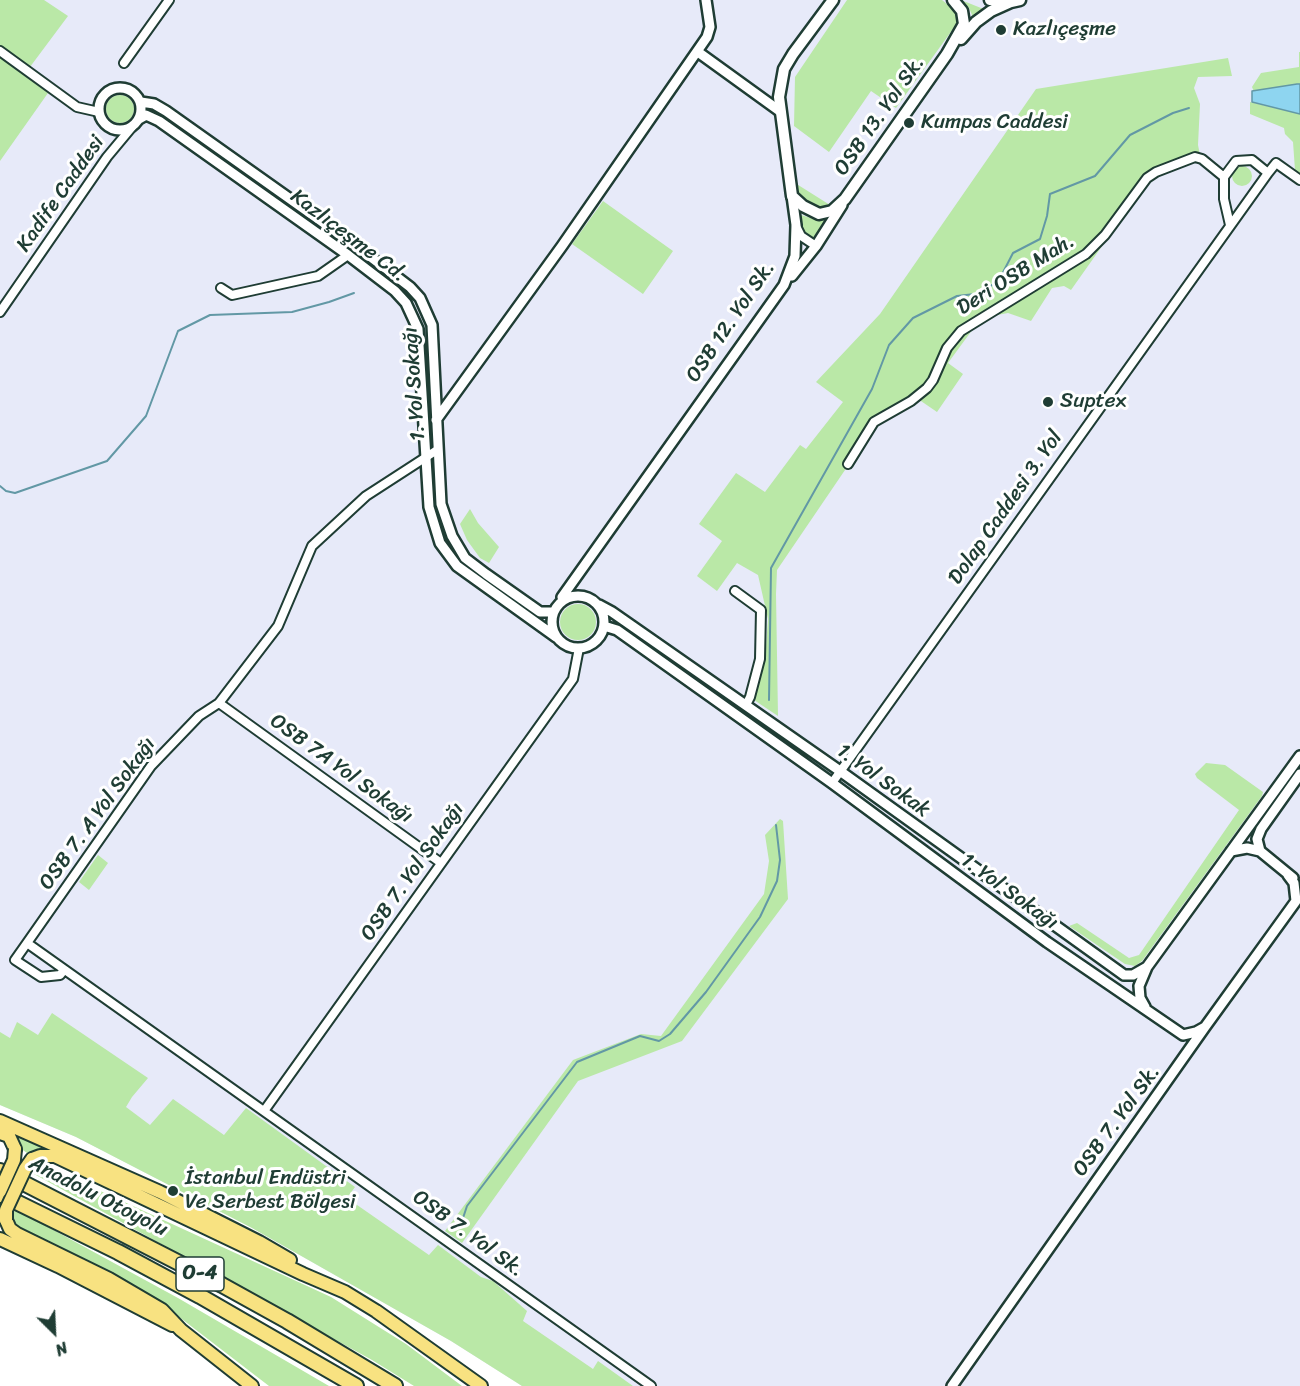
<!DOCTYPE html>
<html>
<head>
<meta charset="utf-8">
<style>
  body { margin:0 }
  #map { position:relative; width:1300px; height:1386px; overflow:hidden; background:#fff; font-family:Sriracha,sans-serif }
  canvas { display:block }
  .north { position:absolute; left:24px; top:1302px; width:60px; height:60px; -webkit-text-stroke:4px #fff; paint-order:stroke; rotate:156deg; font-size:16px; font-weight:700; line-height:24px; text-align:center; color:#1f3d34 }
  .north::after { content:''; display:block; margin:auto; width:21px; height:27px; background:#1f3d34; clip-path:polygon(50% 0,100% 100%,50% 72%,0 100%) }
</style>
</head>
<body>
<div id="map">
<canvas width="1300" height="1386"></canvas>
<div class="north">N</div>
</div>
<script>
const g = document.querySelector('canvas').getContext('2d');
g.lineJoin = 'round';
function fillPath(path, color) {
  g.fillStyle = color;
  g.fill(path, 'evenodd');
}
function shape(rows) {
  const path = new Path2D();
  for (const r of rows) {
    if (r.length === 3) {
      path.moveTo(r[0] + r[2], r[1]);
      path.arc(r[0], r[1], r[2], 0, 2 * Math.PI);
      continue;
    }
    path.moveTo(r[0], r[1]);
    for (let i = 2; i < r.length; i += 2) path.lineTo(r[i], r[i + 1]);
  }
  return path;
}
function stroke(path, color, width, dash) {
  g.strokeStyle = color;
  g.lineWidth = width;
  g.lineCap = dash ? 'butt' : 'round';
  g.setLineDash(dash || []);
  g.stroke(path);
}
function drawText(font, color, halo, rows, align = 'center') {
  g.font = font + ' Sriracha,sans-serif';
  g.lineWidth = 6;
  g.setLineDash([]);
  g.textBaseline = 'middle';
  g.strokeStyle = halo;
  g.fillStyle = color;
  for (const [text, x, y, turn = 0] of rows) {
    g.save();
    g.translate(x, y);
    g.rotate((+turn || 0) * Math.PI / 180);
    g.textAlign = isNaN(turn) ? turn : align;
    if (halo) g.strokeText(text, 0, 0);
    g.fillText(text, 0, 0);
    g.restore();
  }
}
fillPath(shape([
  [0,0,1300,0,1300,1386,522,1386,451,1341,252,1228,76,1137,0,1105]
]), '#e7eaf9');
fillPath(shape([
  [0,0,44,0,68,16,24,75,48,93,0,161],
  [847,0,942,0,956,11,958,22,896,108,871,91,829,152,794,126,795,77],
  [961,0,981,8,991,9,968,25,972,15,969,8],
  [1299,52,1300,52,1300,89,1255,94,1252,87,1261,73,1299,67],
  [1228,58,1232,76,1198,77,1194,88,1200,104,1198,145,1201,160,1193,157,1153,174,1071,290,1064,286,1052,288,1031,321,1008,313,981,318,948,363,963,374,937,412,918,399,879,420,777,570,776,594,778,716,754,700,765,660,768,619,758,575,737,563,717,591,697,576,722,541,699,524,736,473,765,492,800,445,806,449,843,402,816,382,880,314,1036,89],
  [120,109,14],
  [1250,102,1300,114,1300,174,1295,170,1293,142,1285,134,1284,128,1250,114],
  [1242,176,10],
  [795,183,830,205,823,209,814,209,797,196],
  [603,201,673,251,643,294,572,244],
  [798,214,817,220,831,217,814,241,804,236],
  [470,509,478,523,499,547,489,563,480,558,467,540,460,524],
  [578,622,18],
  [1206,763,1225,765,1263,792,1262,796,1142,961,1135,966,1125,964,1069,926,1077,923,1129,958,1139,955,1239,810,1197,778,1195,774],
  [780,819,783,821,788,899,682,1041,578,1081,462,1243,445,1231,573,1060,641,1034,661,1036,764,894,769,861,765,835],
  [98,855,108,863,89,890,79,882],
  [52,1013,148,1078,132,1097,126,1107,150,1125,173,1099,224,1135,246,1108,355,1187,347,1198,429,1255,438,1245,481,1277,493,1281,527,1311,523,1321,593,1369,598,1361,633,1386,522,1386,451,1341,252,1228,76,1137,0,1105,0,1032,10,1038,17,1022,38,1035],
  [12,1131,47,1149,27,1153,20,1148],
  [46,1166,331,1297,406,1344,462,1386,414,1386,372,1360,34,1174,37,1167],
  [15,1209,178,1298,329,1386,269,1386,174,1313,17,1227,13,1216]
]), '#bae8a7');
const water = shape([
  [1297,84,1300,84,1300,114,1252,102,1252,91,1297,84]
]);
fillPath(water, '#8ed5f0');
stroke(water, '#6298a5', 1.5);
stroke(shape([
  [0,486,6,491,15,493,107,461,146,416,178,331,210,315,292,312,329,302,354,293],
  [769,700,771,568,872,389,889,345,913,318,957,296,975,294,998,282,1013,253,1040,239,1047,216,1050,194,1095,176,1130,135,1173,113,1189,108],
  [460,1227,467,1206,577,1062,640,1036,659,1041,670,1034,706,992,760,917,777,881,780,860,776,825]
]), '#6298a5', 2);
const minor = shape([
  [0,51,77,107,99,112],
  [124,63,169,0],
  [1268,173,1276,163,1300,180],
  [796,226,801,236,816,246],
  [221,288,232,295,318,276,348,255],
  [0,312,107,157,132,127],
  [848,464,874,422,911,401,927,388,933,380,947,348,961,331,1086,254,1105,235,1147,178,1156,172,1195,157,1202,159,1224,177],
  [735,591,761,610,760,659,750,697,746,705],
  [219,703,441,863],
  [832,783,1268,173,1252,160,1236,161,1224,177,1224,199,1230,225],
  [27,943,151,766,199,716,219,703,278,626,312,546,366,496,437,450],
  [64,970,60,975,41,977,15,960,27,943,651,1386],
  [264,1111,573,679,579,648]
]);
const tertiary = shape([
  [698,52,781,112],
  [120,109,21],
  [141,102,154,104,166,111,355,245,410,287,420,298,432,325,441,504,452,536,465,558,486,574,540,612,553,612],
  [139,119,146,115,159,121,348,255,395,291,406,303,418,329,429,507,440,543,457,566,556,637],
  [792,276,816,246,842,205],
  [436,420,562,246,707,37,710,27,706,0],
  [578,622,26],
  [563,600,562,597,784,285,795,256,796,225,792,196],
  [599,605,612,612,840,771,1124,975,1133,975,1147,967],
  [604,626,617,630,832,783,1047,942,1183,1035,1196,1032,1205,1027],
  [1231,851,1247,848,1260,851,1293,878],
  [1260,851,1257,839,1261,829,1300,774],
  [1145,1007,1140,998,1139,986,1147,967,1300,756],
  [952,1386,1205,1027,1296,901,1294,883,1288,875]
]);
const secondary = shape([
  [833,0,793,54,784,69,779,97,792,196,803,206,819,214,832,211,845,199,947,54,964,24,962,11,953,0],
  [990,0,1011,2,1020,0],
  [961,39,976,22,991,11,1011,2]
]);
const primary = shape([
  [0,1121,160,1192,259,1242,290,1260],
  [0,1133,9,1136,15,1149],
  [32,1159,40,1156,55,1156,303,1274,345,1292,376,1311,481,1386],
  [6,1220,10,1229,17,1234,109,1279,162,1310,181,1330,252,1386],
  [0,1239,58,1266,172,1325]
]);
const motorway = shape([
  [0,1171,222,1285,287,1321,395,1386],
  [0,1194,118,1252,200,1296,356,1386]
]);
stroke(minor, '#1f3d34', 12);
stroke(tertiary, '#1f3d34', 14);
stroke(secondary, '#1f3d34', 15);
stroke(primary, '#1f3d34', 16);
stroke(motorway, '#1f3d34', 18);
stroke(minor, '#fff', 8);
stroke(tertiary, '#fff', 9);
stroke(secondary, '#fff', 10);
stroke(primary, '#f8e281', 12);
stroke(motorway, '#f8e281', 14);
const primaryBridge = shape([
  [0,1191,14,1160,15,1149],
  [6,1220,6,1210,25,1169,32,1159]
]);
stroke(primaryBridge, '#1f3d34', 16, []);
stroke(primaryBridge, '#f8e281', 12);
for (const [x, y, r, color] of [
  [1001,30,6,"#1f3d34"],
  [909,123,6,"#1f3d34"],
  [1048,402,6,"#1f3d34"],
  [173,1191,6,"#1f3d34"]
]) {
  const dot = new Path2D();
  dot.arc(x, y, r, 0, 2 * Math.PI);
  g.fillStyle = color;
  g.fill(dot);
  stroke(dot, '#fff', 2);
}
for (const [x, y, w] of [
  [200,1274,48]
]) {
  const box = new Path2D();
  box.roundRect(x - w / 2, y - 17, w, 34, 4.5);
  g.fillStyle = '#fff';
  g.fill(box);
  stroke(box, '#1f3d34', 1.5);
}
drawText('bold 20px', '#1f3d34', null, [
  ["O-4",200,1274]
]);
drawText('21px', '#1f3d34', '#fff', [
  ["Kazlıçeşme",1013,30],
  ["Kumpas Caddesi",921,123],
  ["Suptex",1060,402],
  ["İstanbul Endüstri",185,1179],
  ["Ve Serbest Bölgesi",185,1203]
], 'left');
drawText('21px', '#1f3d34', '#fff', [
  ["OSB 13. Yol Sk.",880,116,-55],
  ["Kadife Caddesi",61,194,-55],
  ["Kazlıçeşme Cd.",348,236,37],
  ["Deri OSB Mah.",1016,275,-32],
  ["OSB 12. Yol Sk.",731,322,-56],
  ["1. Yol Sokağı",415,384,-94],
  ["Dolap Caddesi 3. Yol",1006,508,-55],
  ["OSB 7A Yol Sokağı",341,769,36],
  ["1. Yol Sokak",883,781,36],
  ["OSB 7. A Yol Sokağı",98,814,-54],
  ["OSB 7. Yol Sokağı",413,872,-55],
  ["1. Yol Sokağı",1009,892,36],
  ["OSB 7. Yol Sk.",1117,1121,-54],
  ["Anadolu Otoyolu",98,1197,27],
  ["OSB 7. Yol Sk.",468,1234,36]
]);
</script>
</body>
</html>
